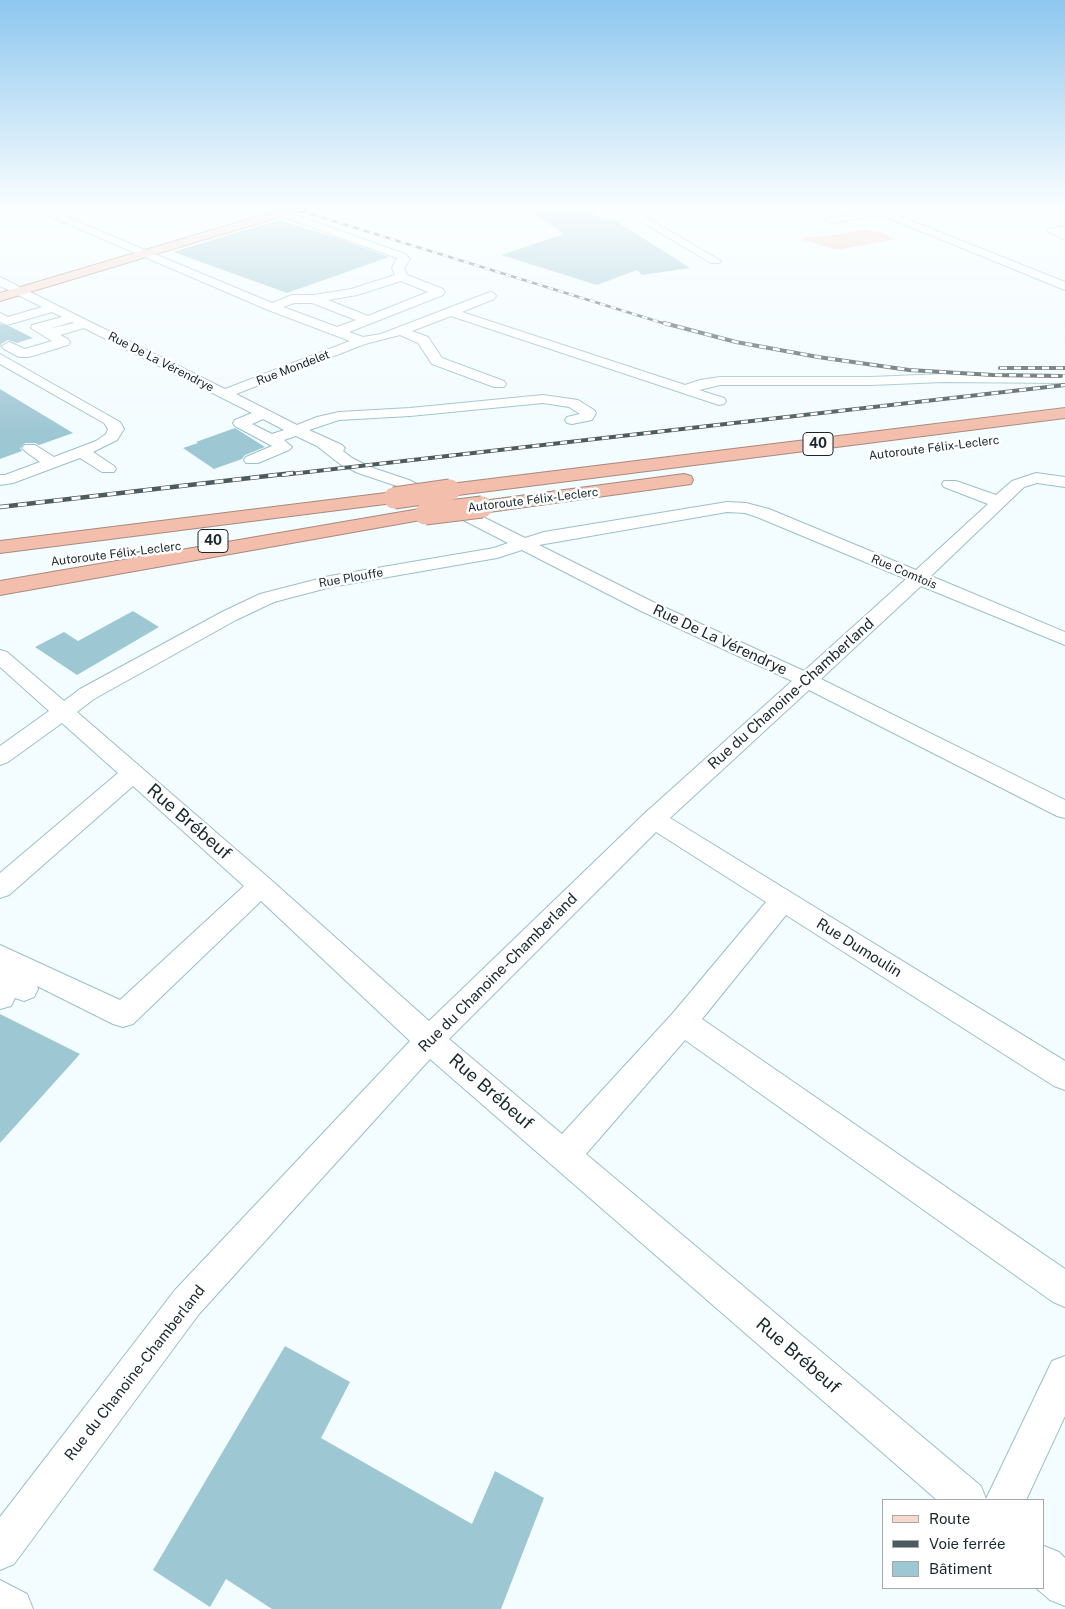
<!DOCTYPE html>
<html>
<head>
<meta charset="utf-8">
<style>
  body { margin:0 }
  #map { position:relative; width:1065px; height:1609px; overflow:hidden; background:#f3fcfe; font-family:"Public Sans",sans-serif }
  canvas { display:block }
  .legend { position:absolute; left:882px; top:1499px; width:162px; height:90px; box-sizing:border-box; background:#fff; border:1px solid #a3a9ab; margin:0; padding:6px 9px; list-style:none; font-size:15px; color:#18282d }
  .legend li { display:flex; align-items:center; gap:10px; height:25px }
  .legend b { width:25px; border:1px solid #a3a9ab }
</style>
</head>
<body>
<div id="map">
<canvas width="1065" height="1609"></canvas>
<ul class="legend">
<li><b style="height:6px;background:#f8d8cd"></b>Route</li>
<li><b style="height:6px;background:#4c5b5f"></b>Voie ferrée</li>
<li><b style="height:14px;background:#9ec7d4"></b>Bâtiment</li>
</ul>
</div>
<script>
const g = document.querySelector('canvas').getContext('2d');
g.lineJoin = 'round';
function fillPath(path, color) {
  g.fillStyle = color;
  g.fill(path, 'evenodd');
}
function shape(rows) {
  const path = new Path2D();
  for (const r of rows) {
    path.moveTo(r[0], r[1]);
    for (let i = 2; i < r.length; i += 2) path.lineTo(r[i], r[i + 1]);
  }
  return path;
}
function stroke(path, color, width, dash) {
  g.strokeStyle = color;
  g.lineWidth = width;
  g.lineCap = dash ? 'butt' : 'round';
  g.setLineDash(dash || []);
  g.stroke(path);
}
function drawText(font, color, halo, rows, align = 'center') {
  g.font = font + ' "Public Sans",sans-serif';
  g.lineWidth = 5;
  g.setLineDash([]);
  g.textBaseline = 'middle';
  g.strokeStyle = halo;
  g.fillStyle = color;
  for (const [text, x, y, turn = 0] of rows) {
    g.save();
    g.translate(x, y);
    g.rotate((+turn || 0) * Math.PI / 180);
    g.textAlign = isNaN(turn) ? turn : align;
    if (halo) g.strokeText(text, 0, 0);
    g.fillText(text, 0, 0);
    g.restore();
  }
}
fillPath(shape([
  [864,229,881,233,896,239,837,250,800,239,800,238,836,235]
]), '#f8c9b9');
fillPath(shape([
  [523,206,579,206,604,220,613,219,690,268,642,275,637,270,597,285,501,255,564,234],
  [279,220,337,238,389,257,287,293,173,252],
  [0,324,9,326,33,338,17,343,8,340,1,344,0,348],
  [0,389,73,433,39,445,35,443,25,443,20,448,22,451,0,459],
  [235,428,265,447,245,455,242,459,214,469,183,448,198,443,196,442],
  [133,611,159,627,77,675,35,647,64,632,78,641],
  [0,1014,80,1054,0,1143],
  [285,1346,350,1382,321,1438,472,1524,495,1471,544,1498,501,1609,272,1609,226,1579,210,1607,153,1570]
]), '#9ec7d4');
const minor = shape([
  [26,206,40,206,272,303,292,295,314,295,351,289,395,275,392,268,397,258,278,215,277,213,282,210,405,254,410,259,404,268,407,275,443,289,445,292,443,295,349,332,363,337,381,334,490,292,494,293,496,296,494,299,462,312,685,385,700,380,720,377,871,377,943,374,1065,375,1065,383,943,382,871,385,720,385,699,390,724,398,726,401,724,404,719,405,451,316,412,331,428,337,442,358,504,381,506,384,504,387,494,387,432,364,418,343,400,335,365,344,236,394,297,425,317,417,339,412,410,408,543,395,578,400,594,410,596,413,592,420,572,424,567,423,565,420,567,417,580,414,569,407,543,403,410,416,339,420,309,430,342,445,345,448,343,451,352,458,370,467,409,480,525,538,544,532,727,502,746,503,769,509,916,570,988,504,944,487,942,484,944,481,956,481,996,495,1012,481,1036,473,1065,477,1065,487,1037,483,1024,487,931,576,1065,632,1065,645,921,586,821,679,1065,800,1065,818,1057,816,809,690,670,818,1065,1061,1065,1090,1054,1086,786,915,702,1019,1065,1269,1065,1307,1053,1302,685,1040,586,1154,981,1486,986,1499,1052,1361,1065,1356,1065,1416,1026,1500,937,1500,430,1059,199,1314,14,1564,0,1570,0,1517,175,1290,410,1041,261,901,133,1024,123,1027,113,1024,37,986,38,989,34,997,24,1001,15,998,11,1006,0,1009,0,945,120,1000,244,886,133,786,9,895,0,898,0,873,118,773,62,723,8,762,0,765,0,746,49,711,0,667,0,650,7,652,64,701,80,689,222,612,260,594,330,576,494,548,508,543,397,486,358,473,340,464,317,446,296,436,284,440,292,447,289,450,258,463,246,463,244,460,246,457,272,446,235,426,233,423,235,420,252,413,84,328,60,335,68,339,70,342,68,345,29,357,19,357,4,349,2,346,9,342,25,349,52,341,31,328,32,325,62,317,52,312,7,325,0,322,0,313,8,317,42,307,0,286,0,277,225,389,350,341,268,310,26,206],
  [401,281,428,292,368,316,328,300,357,295,401,281],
  [294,303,312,303,356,320,337,327,283,307,294,303],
  [72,322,74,323,48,329,72,322],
  [263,419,284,430,272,434,252,424,263,419],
  [727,512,745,513,757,517,906,579,804,671,653,602,539,545,727,512],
  [522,550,639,610,792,681,645,813,429,1021,270,879,77,712,94,699,236,620,274,602,331,587,497,558,522,550],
  [656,832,766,902,673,1013,562,1134,449,1039,656,832],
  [615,206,627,206,721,261,719,263,711,263,615,206],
  [882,209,1065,282,1065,290,881,215,831,223,826,220,831,217,882,209],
  [1065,226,1065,240,1047,231,1048,229,1065,226],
  [0,354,120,422,124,429,117,440,93,452,114,466,116,469,114,472,102,472,80,458,13,483,0,485,0,475,5,475,40,462,25,451,22,448,25,445,35,445,54,457,96,441,106,434,108,429,104,423,0,364,0,354],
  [1044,1546,1059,1552,1065,1558,1065,1606,1050,1600,1036,1588,1044,1588,1044,1546],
  [0,1580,27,1594,33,1609,0,1609,0,1580]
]);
const major = shape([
  [293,206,311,206,309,208,0,301,0,293,293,206]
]);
const highway = shape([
  [1065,408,1065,418,450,496,443,494,440,490,443,486,450,484,1065,408],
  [684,474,691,476,693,480,691,484,482,513,475,511,472,507,475,503,482,501,684,474],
  [394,492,401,494,404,498,401,502,0,553,0,541,394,492],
  [425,508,432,510,435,514,432,518,0,595,0,581,425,508]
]);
stroke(minor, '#98c0cd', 2);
stroke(major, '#a68a80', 2);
stroke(highway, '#a68a80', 2);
fillPath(minor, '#fff');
fillPath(major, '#f8d8cd');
fillPath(highway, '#f3beac');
const railFar2 = shape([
  [285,206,669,325]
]);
const railFar1 = shape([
  [664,323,736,342,818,357,909,370,993,375,1061,376],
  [1000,368,1065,368],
  [282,475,1065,385]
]);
const rail = shape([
  [0,507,293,473]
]);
stroke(railFar2, '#4c5b5f', 2.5);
stroke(railFar1, '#4c5b5f', 4);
stroke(rail, '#4c5b5f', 4.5);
stroke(railFar2, '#fff', 2, [5.5]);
stroke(railFar1, '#fff', 2.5, [7]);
stroke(rail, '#fff', 3, [9]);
const highwayBridge = shape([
  [394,498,450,490],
  [425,514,482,507]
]);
stroke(highwayBridge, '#a68a80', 23, []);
stroke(highwayBridge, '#f3beac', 21);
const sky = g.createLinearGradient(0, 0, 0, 431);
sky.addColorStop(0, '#8ec7ef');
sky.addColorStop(0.48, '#fafeff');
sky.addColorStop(1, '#fafeff00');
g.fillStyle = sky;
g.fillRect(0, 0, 1065, 431);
drawText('12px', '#18282d', '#fff', [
  ["Rue De La Vérendrye",161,362,27],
  ["Rue Mondelet",293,368,-21],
  ["Autoroute Félix-Leclerc",934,448,-7],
  ["Autoroute Félix-Leclerc",533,500,-7],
  ["Autoroute Félix-Leclerc",116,554,-7],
  ["Rue Comtois",904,572,23],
  ["Rue Plouffe",351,578,-10]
]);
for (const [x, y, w] of [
  [818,444,30],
  [213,541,30]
]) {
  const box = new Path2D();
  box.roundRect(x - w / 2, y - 11.5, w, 23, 4);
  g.fillStyle = '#fff';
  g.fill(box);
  stroke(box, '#18282d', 1);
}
drawText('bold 14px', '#18282d', null, [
  ["40",818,444],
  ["40",213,541]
]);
drawText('15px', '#18282d', '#fff', [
  ["Rue De La Vérendrye",720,640,25],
  ["Rue du Chanoine-Chamberland",791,694,-42],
  ["Rue Dumoulin",859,948,32],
  ["Rue du Chanoine-Chamberland",498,973,-45],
  ["Rue du Chanoine-Chamberland",135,1373,-52]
]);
drawText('18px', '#18282d', '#fff', [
  ["Rue Brébeuf",189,822,41],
  ["Rue Brébeuf",491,1092,41],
  ["Rue Brébeuf",798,1356,41]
]);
</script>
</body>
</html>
